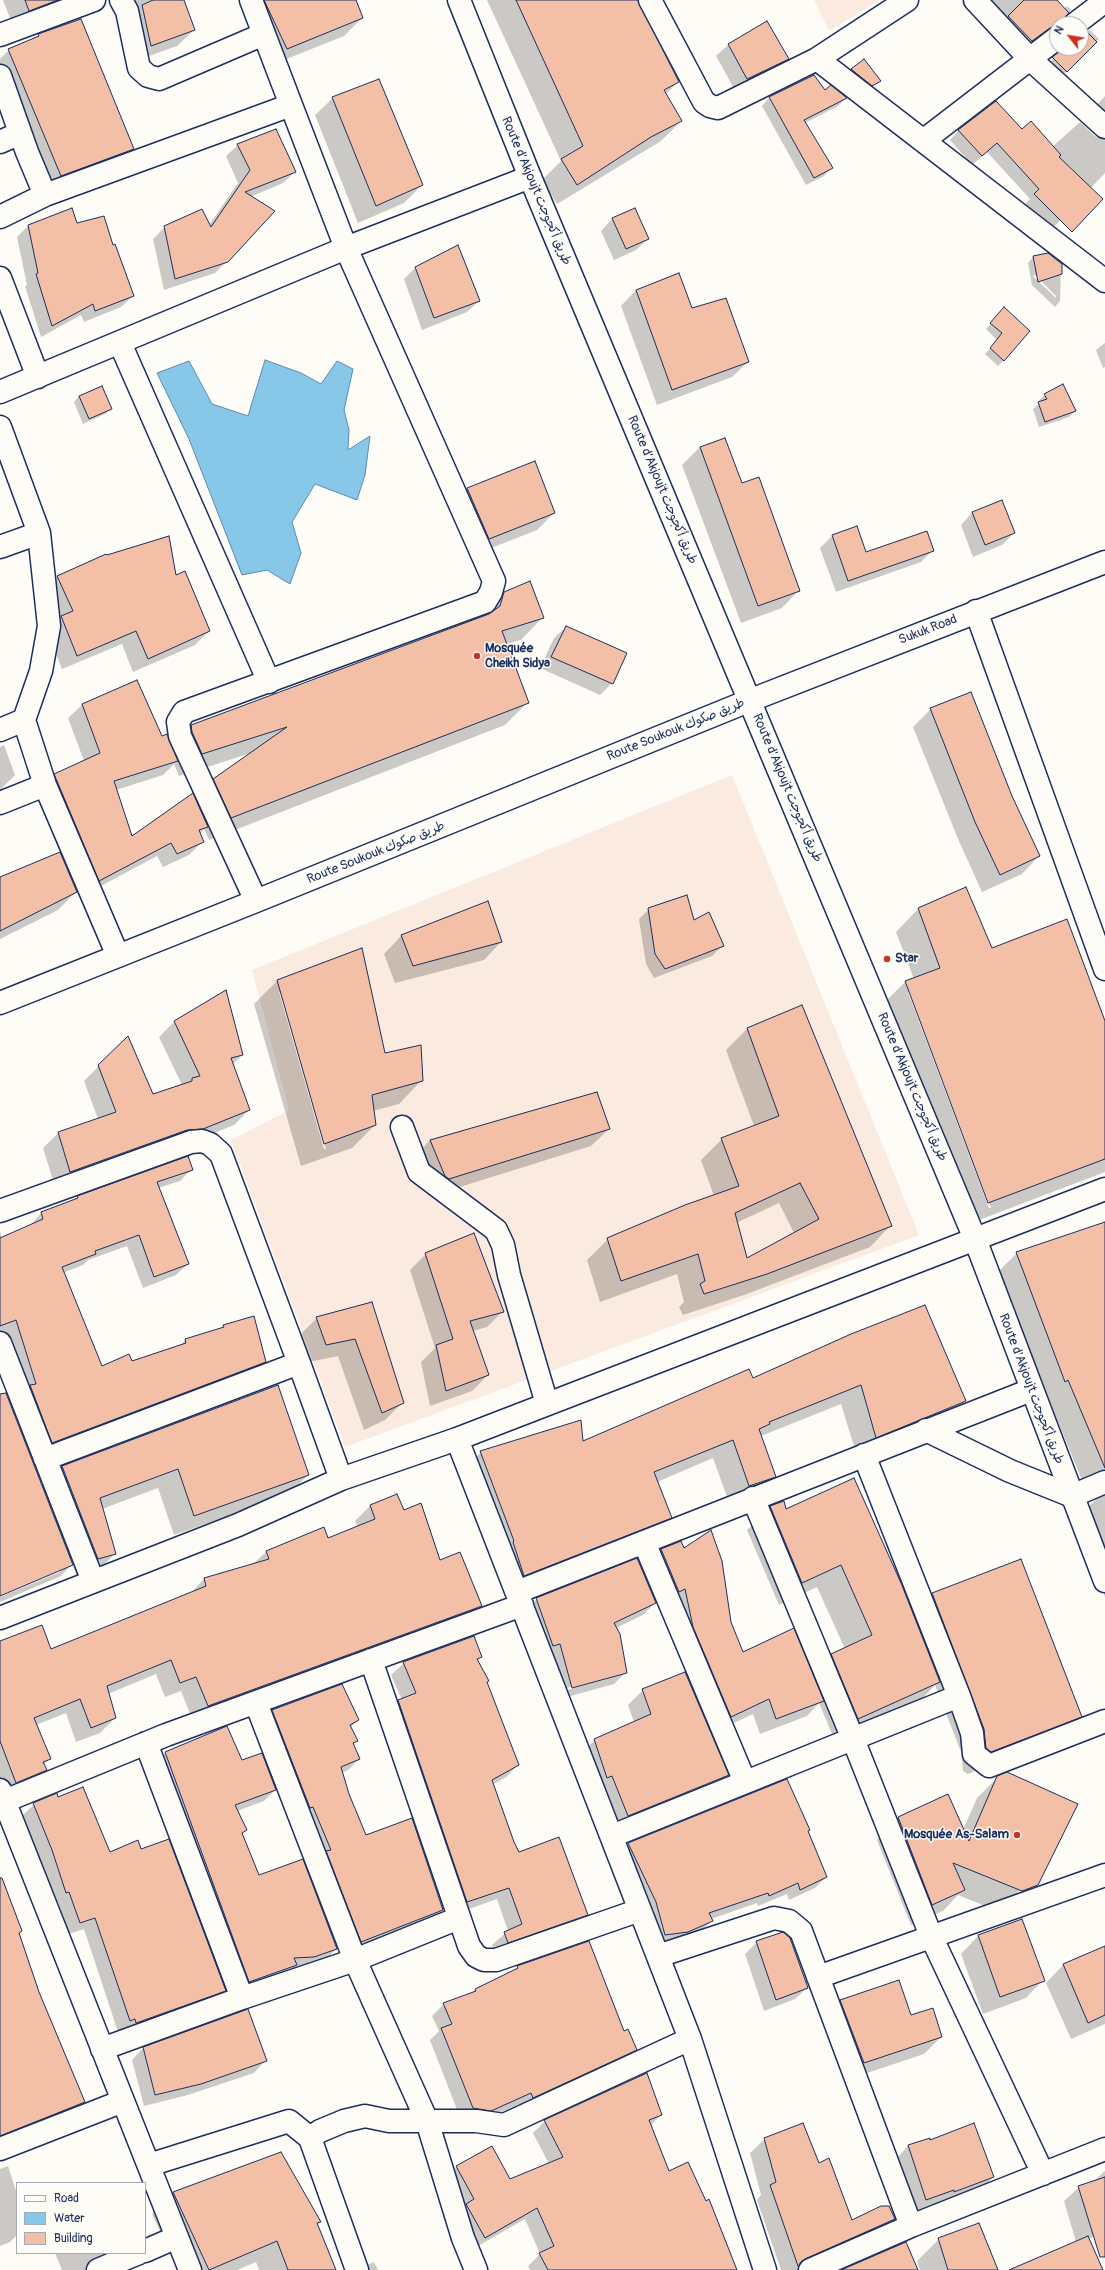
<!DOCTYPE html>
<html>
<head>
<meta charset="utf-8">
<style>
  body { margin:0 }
  #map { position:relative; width:1105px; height:2270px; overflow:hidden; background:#fdfcf7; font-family:Pangolin,sans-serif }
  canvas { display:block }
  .legend { position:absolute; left:16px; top:2182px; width:130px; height:72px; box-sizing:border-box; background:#fdfcf7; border:1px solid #a3aaba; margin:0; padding:5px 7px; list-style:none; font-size:12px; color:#1b2f5e }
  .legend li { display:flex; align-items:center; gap:8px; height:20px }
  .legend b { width:20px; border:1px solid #a3aaba }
  .north { position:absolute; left:1049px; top:16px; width:40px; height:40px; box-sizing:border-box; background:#fdfcf7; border:1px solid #a3aaba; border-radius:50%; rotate:301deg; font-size:11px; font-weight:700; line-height:16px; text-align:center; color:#1b2f5e }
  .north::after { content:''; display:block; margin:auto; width:14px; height:18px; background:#c8321e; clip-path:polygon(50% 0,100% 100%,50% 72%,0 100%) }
</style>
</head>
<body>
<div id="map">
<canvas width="1105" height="2270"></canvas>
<ul class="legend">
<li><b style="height:5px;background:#fdfcf7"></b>Road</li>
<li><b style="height:11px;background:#87c7e8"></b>Water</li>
<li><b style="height:11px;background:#f4bfa7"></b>Building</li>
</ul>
<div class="north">N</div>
</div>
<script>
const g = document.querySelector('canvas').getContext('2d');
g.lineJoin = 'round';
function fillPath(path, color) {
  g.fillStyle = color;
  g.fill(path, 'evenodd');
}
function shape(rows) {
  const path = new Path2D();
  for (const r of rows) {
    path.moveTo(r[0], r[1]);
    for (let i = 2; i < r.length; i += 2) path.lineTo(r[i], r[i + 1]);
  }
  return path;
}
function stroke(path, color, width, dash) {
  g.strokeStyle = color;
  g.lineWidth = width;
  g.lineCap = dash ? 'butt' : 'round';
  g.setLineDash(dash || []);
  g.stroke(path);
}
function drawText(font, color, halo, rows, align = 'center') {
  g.font = font + ' Pangolin,"Playpen Sans Arabic",sans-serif';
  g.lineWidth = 3;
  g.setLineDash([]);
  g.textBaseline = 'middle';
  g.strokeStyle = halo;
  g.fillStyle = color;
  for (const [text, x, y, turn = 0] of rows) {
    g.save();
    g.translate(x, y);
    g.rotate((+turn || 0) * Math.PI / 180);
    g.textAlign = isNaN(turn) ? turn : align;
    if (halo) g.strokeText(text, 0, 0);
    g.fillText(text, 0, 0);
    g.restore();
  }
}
fillPath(shape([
  [814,0,880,0,829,31],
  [732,775,919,1235,345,1447,231,1140,289,1110,252,970]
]), '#faeadf');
const water = shape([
  [265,360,301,373,321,384,337,361,353,369,344,410,349,430,348,450,370,436,365,475,357,500,315,484,292,522,301,553,290,584,267,570,242,575,189,439,157,373,189,361,212,404,248,416,265,360]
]);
fillPath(water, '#87c7e8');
stroke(water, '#5c8ab1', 1);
fillPath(shape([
  [3,0,82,0,13,26],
  [121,0,183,0,194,30,177,46,135,61],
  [270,0,355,0,362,18,344,36,269,66,248,20],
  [487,0,661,0,641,12,678,82,666,94,681,121,661,141,557,204,542,180,561,161],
  [981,0,1056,0,1064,9,1067,6,1071,10,1063,19,1062,24,1057,24,1057,33,1038,38,1022,51],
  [80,20,133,149,110,172,38,198,0,107,0,59,9,50,35,39,39,35],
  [766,22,787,59,776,71,735,90,716,56,728,45],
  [1090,30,1099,39,1055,83,1042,70,1057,55,1057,48,1081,48,1081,35],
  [864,61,879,81,866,91,846,76],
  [1105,96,1105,130,1089,114],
  [770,97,846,98,838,106,805,123,832,167,824,176,806,185,762,106],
  [333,98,422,185,404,203,358,223,315,115],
  [1080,122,1096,137,1105,139,1105,173,1051,230,1025,204,1030,199,987,152,972,165,950,140,959,130,1022,130,1052,147],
  [238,145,295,172,283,183,250,197,227,261,215,273,164,290,153,239,165,227,209,225,238,183,226,156],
  [634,209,648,239,636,250,614,260,601,231,612,219],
  [29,225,76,225,112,246,133,296,121,307,84,322,81,315,41,337,25,286,27,285,17,237],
  [1033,257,1061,264,1060,301,1055,307,1032,285,1028,263],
  [1035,275,1056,296,1056,298,1033,276],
  [416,267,479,301,467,312,422,330,404,279],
  [636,290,691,309,748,362,732,377,657,405,621,306],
  [1004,309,1004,360,998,366,985,354,997,340,986,329],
  [1105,343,1105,367,1103,368,1096,350],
  [1045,395,1075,411,1069,417,1039,427,1033,409,1040,403,1039,400],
  [79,396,111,409,105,414,83,424,74,402],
  [724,439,741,484,799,590,782,608,741,623,682,465,700,447],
  [468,488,554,513,537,530,471,556,450,506],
  [1002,501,1014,533,1002,545,973,557,961,525,972,513],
  [857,527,866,553,932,551,921,562,836,592,820,548,832,536],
  [58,576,175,577,209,631,195,645,133,672,122,644,62,669,47,631,43,591],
  [504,593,543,617,521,640,506,644,528,702,505,725,209,840,204,829,200,834,202,842,189,855,163,867,157,856,86,894,41,788,55,774,84,761,68,718,82,705,137,681,162,737,171,746,192,726,481,618],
  [251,753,214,779,194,799,131,838,116,790,163,775,174,764,179,776],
  [566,627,612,683,600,695,540,668,554,638],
  [931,709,1011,797,1039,856,1022,874,982,892,958,839,913,727],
  [4,745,15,775,0,790,0,747],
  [0,878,76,892,58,910,0,939],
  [649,909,693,921,722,946,712,956,654,978,646,964,639,919],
  [918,909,992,949,1105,1023,1105,1172,966,1225,883,1004,905,982,914,979,896,932],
  [908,992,910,992,991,1208,989,1208],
  [401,936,501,942,484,960,395,983,384,954],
  [361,949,385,1054,422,1080,399,1104,373,1111,375,1125,352,1148,301,1166,254,1004,277,981],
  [279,992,281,992,326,1149,324,1149],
  [801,1006,891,1225,870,1247,744,1295,683,1315,679,1307,684,1302,677,1274,600,1302,587,1260,608,1239,714,1196,701,1160,722,1139,754,1126,726,1050,747,1029],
  [779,1203,794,1233,747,1260,736,1223],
  [174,1022,242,1055,232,1065,249,1110,234,1125,187,1144,55,1187,43,1148,58,1133,98,1119,84,1081,128,1037,153,1095,182,1085,159,1037],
  [609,1129,591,1146,431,1196,427,1193,413,1158,430,1140],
  [192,1169,180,1181,158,1188,188,1264,176,1275,143,1288,127,1246,88,1260,83,1265,63,1273,102,1367,132,1362,180,1346,185,1340,219,1330,223,1326,265,1362,254,1373,41,1454,5,1331,0,1333,0,1232,2,1238,30,1226,41,1213,78,1197],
  [1105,1223,1105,1597,1075,1521,1097,1498,1092,1492,1086,1490,997,1273,1017,1253],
  [426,1254,503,1311,487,1327,473,1331,488,1375,472,1391,430,1406,421,1362,435,1348,410,1270],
  [371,1303,403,1402,385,1420,364,1430,338,1356,309,1362,299,1336,317,1318],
  [925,1306,965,1401,945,1420,857,1456,841,1404,761,1436,774,1477,755,1496,730,1505,713,1458,657,1482,671,1517,651,1537,504,1594,462,1472,481,1452,583,1443,752,1379],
  [277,1386,308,1475,288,1495,174,1535,158,1488,102,1509,115,1554,95,1573,78,1579,72,1564,61,1576,0,1602,0,1597,60,1572,60,1569,0,1595,0,1395,42,1487,62,1467],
  [397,1495,403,1512,439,1562,481,1606,466,1621,193,1721,181,1691,165,1697,156,1674,108,1694,115,1718,100,1733,76,1742,66,1713,36,1725,50,1758,43,1765,45,1770,31,1785,0,1794,0,1642,50,1650,190,1594,204,1579,253,1564,266,1552,324,1528,328,1540,358,1527,355,1521,370,1506],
  [770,1507,786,1510,912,1614,932,1594,1080,1716,1057,1739,968,1774,963,1771,961,1752,935,1685,916,1705,835,1741,819,1703,807,1716,760,1734,753,1714,715,1732,645,1566,661,1550,680,1542,730,1623,743,1654,812,1675,832,1655,845,1649,817,1587,779,1605,747,1530],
  [537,1599,655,1603,643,1615,616,1628,626,1672,614,1684,560,1699,525,1611],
  [614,1675,614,1677,567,1690,567,1688],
  [481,1657,477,1661,518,1765,506,1777,492,1785,518,1854,587,1915,575,1927,496,1954,492,1945,508,1931,497,1899,455,1914,386,1713,402,1700,391,1675,404,1663],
  [643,1690,728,1775,713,1790,613,1830,580,1754,595,1740,634,1722,628,1705],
  [272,1710,358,1720,350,1728,356,1741,353,1744,359,1759,348,1770,342,1773,348,1795,366,1836,442,1910,431,1921,350,1952,261,1722],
  [226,1727,241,1761,275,1790,264,1801,237,1811,246,1830,242,1834,259,1876,336,1949,325,1960,302,1968,292,1968,285,1976,238,1993,154,1764,165,1753],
  [998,1777,1037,1885,1016,1906,1000,1912,958,1895,943,1911,911,1925,877,1840,898,1818,948,1796,963,1830,977,1798],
  [1026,1889,1026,1891,1017,1894,1017,1892],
  [58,1799,110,1853,141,1850,225,1990,213,2002,118,2032,84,1929,69,1934,58,1902,55,1903,41,1862,23,1815,34,1804],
  [809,1830,807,1832,826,1877,815,1888,789,1900,787,1894,758,1906,757,1903,711,1919,711,1921,700,1932,654,1946,618,1856,629,1844],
  [0,1876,21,1931,18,1934,38,1993,84,2102,73,2113,0,2142],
  [1021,1920,1043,1980,1026,1998,983,2014,961,1954,978,1936],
  [757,1942,807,1988,795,1999,764,2011,745,1954],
  [1105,1947,1105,2024,1071,2039,1046,1983,1063,1965],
  [518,1967,623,2032,636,2050,624,2061,521,2109,519,2104,479,2122,461,2120,430,2040,439,2031,432,2016,444,2004,471,1993,475,1990,514,1971],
  [841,2001,910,2017,941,2037,924,2054,846,2080,823,2019],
  [143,2048,265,2061,254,2073,188,2095,144,2106,132,2060],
  [661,2115,650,2126,669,2172,736,2270,530,2270,528,2266,540,2254,525,2219,473,2249,445,2179,457,2167,510,2180,549,2164,533,2133,545,2121],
  [765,2139,819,2164,851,2221,894,2219,880,2233,797,2270,781,2270,757,2200,761,2195,750,2153],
  [930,2141,993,2177,982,2189,943,2203,942,2202,914,2211,897,2158,908,2146],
  [8,2166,17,2194,17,2235,10,2242,0,2246,0,2169],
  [1105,2171,1105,2232,1088,2239,1102,2270,1012,2270,1076,2242,1064,2201,1079,2187,1094,2181],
  [173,2192,320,2222,317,2225,332,2270,259,2270,256,2262,237,2270,178,2270,152,2214],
  [939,2239,997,2270,920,2270,917,2261],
  [55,2253,123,2253,89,2270,62,2270],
  [374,2262,378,2270,363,2270,369,2264]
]), '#0003');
const building = shape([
  [25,0,58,0,29,11,25,0],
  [153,0,184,0,195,30,151,46,142,5,153,0],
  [264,0,356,0,363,18,287,49,264,0],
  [516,0,638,0,679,82,664,90,682,121,651,137,577,185,561,159,583,146,516,0],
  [1024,0,1057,0,1069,13,1064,19,1063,24,1057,24,1050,28,1032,41,1008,16,1024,0],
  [81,19,134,149,61,176,8,49,39,36,38,34,81,19],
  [767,21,789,59,747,79,728,44,767,21],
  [1086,31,1097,42,1067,72,1052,57,1064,48,1081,48,1081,35,1086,31],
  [864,59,881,81,872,86,851,69,864,59],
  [814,75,825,90,831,85,847,98,804,120,833,168,814,178,769,97,814,75],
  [379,79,423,185,376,206,332,97,379,79],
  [996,101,1022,129,1031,121,1061,155,1059,157,1103,199,1072,232,1034,194,1039,189,997,143,982,156,958,130,996,101],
  [276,129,296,172,245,192,275,211,228,262,175,279,164,226,202,209,211,227,250,170,237,144,276,129],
  [72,208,77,223,104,216,113,245,115,244,134,296,95,311,93,304,52,326,36,274,38,273,28,225,72,208],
  [635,208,649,239,626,249,612,218,635,208],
  [458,245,480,301,434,318,415,267,458,245],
  [1048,253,1062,264,1062,274,1038,282,1033,256,1048,253],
  [679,273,692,308,726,298,749,362,672,390,636,290,679,273],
  [1004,307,1030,331,1004,361,990,348,1002,333,990,323,1004,307],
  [1063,384,1076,411,1045,422,1038,402,1047,399,1044,394,1063,384],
  [102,386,112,409,89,419,79,396,102,386],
  [725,438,742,483,759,477,800,591,758,606,700,447,725,438],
  [535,461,555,513,489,539,467,488,535,461],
  [1002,500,1015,533,985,545,972,512,1002,500],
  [857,526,866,552,927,531,934,551,848,581,832,535,857,526],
  [169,536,176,575,185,571,210,631,148,659,136,631,77,656,61,616,73,611,57,576,106,554,107,555,169,536],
  [530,581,544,618,502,631,529,703,231,818,213,779,287,727,202,754,192,732,191,725,489,614,500,606,504,592,530,581],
  [566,626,627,653,613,684,551,657,566,626],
  [137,680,162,736,167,734,178,761,114,781,132,836,193,793,208,827,199,830,204,842,177,854,171,843,99,881,54,774,100,753,82,704,137,680],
  [971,692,1012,796,1040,856,1000,875,975,822,930,708,971,692],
  [60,852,77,892,0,931,0,877,60,852],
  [966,887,992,948,1067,919,1105,1021,1105,1159,988,1203,905,981,940,968,918,908,966,887],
  [687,895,694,920,709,912,724,946,665,969,655,954,648,908,687,895],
  [488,901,502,942,413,966,401,935,488,901],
  [362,948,385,1053,421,1045,423,1081,372,1095,376,1125,324,1144,277,980,362,948],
  [226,990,243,1055,231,1058,250,1110,203,1129,187,1130,70,1172,58,1132,116,1112,98,1065,128,1036,153,1094,192,1081,192,1078,200,1076,174,1021,226,990],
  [802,1005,892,1226,767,1274,704,1294,700,1284,705,1281,698,1254,621,1281,607,1238,685,1205,739,1186,721,1138,779,1116,747,1028,802,1005],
  [800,1183,819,1219,747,1258,735,1213,800,1183],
  [597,1092,610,1129,449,1179,445,1176,430,1140,597,1092],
  [188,1156,193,1170,157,1182,189,1264,154,1277,139,1235,95,1251,96,1254,62,1267,102,1366,129,1354,132,1361,186,1343,185,1339,224,1327,223,1325,254,1316,266,1362,52,1443,30,1385,36,1384,16,1320,0,1326,0,1238,43,1219,41,1212,78,1198,77,1196,188,1156],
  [1105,1222,1105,1468,1068,1380,1065,1382,1016,1252,1105,1222],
  [474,1233,504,1312,470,1321,489,1375,446,1391,436,1345,453,1339,425,1253,474,1233],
  [372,1302,404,1403,382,1413,355,1339,326,1345,316,1317,372,1302],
  [925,1305,966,1401,876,1438,861,1385,769,1422,770,1424,759,1429,776,1477,749,1486,733,1440,654,1472,672,1518,524,1576,513,1542,514,1541,480,1451,581,1420,583,1441,749,1369,753,1378,851,1334,925,1305],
  [278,1385,309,1475,194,1516,178,1469,100,1498,116,1554,98,1559,62,1466,278,1385],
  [6,1393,73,1565,0,1596,0,1394,6,1393],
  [854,1478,901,1583,940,1682,858,1719,831,1654,872,1635,841,1565,802,1583,770,1506,784,1501,786,1509,854,1478],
  [397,1494,404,1510,421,1503,440,1560,460,1552,482,1606,208,1706,196,1677,180,1683,171,1660,107,1686,116,1718,91,1728,80,1699,34,1718,51,1759,43,1762,47,1770,16,1783,0,1741,0,1641,42,1625,51,1649,206,1586,204,1578,269,1559,266,1551,324,1527,328,1538,375,1519,370,1505,397,1494],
  [711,1530,722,1561,731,1622,743,1652,794,1628,824,1701,776,1719,769,1699,731,1717,693,1627,685,1589,679,1592,661,1549,681,1541,684,1548,711,1530],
  [637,1558,656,1603,614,1623,620,1634,627,1673,572,1688,560,1644,553,1646,536,1598,637,1558],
  [1021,1559,1082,1717,991,1752,986,1748,984,1729,932,1593,1021,1559],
  [474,1636,482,1657,477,1659,489,1681,487,1682,519,1765,492,1780,514,1842,519,1852,559,1837,588,1915,508,1943,504,1932,522,1924,509,1888,467,1902,398,1700,416,1693,403,1662,474,1636],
  [685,1672,729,1775,628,1816,612,1776,607,1778,594,1739,651,1714,642,1689,685,1672],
  [342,1684,359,1720,350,1725,358,1741,353,1743,360,1759,341,1767,349,1794,366,1835,412,1818,443,1910,361,1942,326,1851,331,1850,313,1807,310,1808,272,1710,342,1684],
  [227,1726,242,1760,262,1753,276,1790,235,1805,247,1830,242,1833,259,1875,303,1859,337,1949,314,1957,294,1958,297,1965,249,1982,165,1752,227,1726],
  [1007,1772,1078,1804,1038,1885,1022,1891,953,1863,965,1890,932,1905,898,1817,948,1794,969,1841,997,1776,1007,1772],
  [787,1779,810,1830,808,1831,827,1877,800,1890,798,1883,769,1896,768,1893,709,1913,713,1921,688,1932,665,1935,656,1902,628,1843,787,1779],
  [83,1787,110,1852,138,1840,141,1849,169,1839,226,1991,136,2023,135,2019,130,2021,95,1918,80,1923,69,1892,66,1893,52,1850,33,1803,57,1793,58,1797,83,1787],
  [0,1878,2,1878,22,1931,19,1933,39,1992,85,2102,0,2136,0,1878],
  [1022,1919,1045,1981,1000,1997,978,1935,1022,1919],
  [783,1932,790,1938,808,1988,776,2000,756,1941,783,1932],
  [589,1941,624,2031,628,2029,637,2050,533,2098,531,2093,491,2111,473,2108,441,2028,452,2024,443,2003,476,1991,475,1989,518,1968,517,1966,589,1941],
  [1105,1946,1105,2015,1088,2023,1063,1964,1105,1946],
  [899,1980,911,2015,933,2008,942,2037,864,2063,840,2000,899,1980],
  [248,2009,267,2061,201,2084,155,2095,143,2047,248,2009],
  [647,2073,662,2115,649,2120,669,2171,688,2162,706,2201,709,2199,737,2270,548,2270,539,2253,554,2246,537,2208,485,2238,466,2204,474,2199,456,2166,492,2146,510,2179,563,2157,544,2120,647,2073],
  [803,2123,819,2163,829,2158,852,2220,881,2206,889,2206,895,2219,805,2259,798,2266,770,2185,776,2182,764,2138,803,2123],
  [974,2123,994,2177,954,2192,954,2190,926,2200,908,2145,930,2138,930,2140,974,2123],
  [281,2152,321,2222,317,2223,336,2270,288,2270,277,2241,209,2270,173,2192,281,2152],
  [1105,2177,1105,2257,1100,2257,1078,2186,1105,2177],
  [979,2223,998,2270,948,2270,938,2238,979,2223],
  [1088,2236,1103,2270,1009,2270,1088,2236],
  [906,2242,918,2270,841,2270,906,2242]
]);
fillPath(building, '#f4bfa7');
stroke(building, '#1b2f5e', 1);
const minor = shape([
  [121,0,127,11,139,68,148,76,159,79,264,34],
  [650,0,704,102,710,106,718,108,817,59,1105,281],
  [975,0,1030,59,1105,127],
  [1075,24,1105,1],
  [0,35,94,0],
  [817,59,907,0],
  [0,76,27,152,45,195],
  [923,141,1057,38],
  [0,142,20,133],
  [0,217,45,195,291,105,251,0],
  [0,278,38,377],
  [120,343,269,682],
  [0,392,346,248,530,177],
  [0,427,39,533,49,626,41,671,24,720,45,785,118,956],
  [0,547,39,533],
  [976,611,1105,969],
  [0,730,24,720],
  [0,803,45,785],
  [256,901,180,736,178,722,184,712,485,602,491,592,494,581,346,248,291,105],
  [0,1003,256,901,751,700,1105,562],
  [402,1127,419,1172,496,1230,503,1245,509,1275,547,1404],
  [0,1211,191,1142,202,1141,210,1144,221,1154,299,1363],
  [0,1343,93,1581],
  [926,1430,1010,1471,1072,1496,1105,1482],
  [457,1439,690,2039,765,2270],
  [864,1455,959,1696,972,1733,974,1754,989,1766,1105,1721],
  [45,1459,299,1363,341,1479],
  [753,1498,853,1739,931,1936,1043,2174],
  [644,1542,745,1782],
  [517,1592,1031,1390],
  [0,1618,238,1525,341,1479,457,1439,1105,1189],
  [371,1660,469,1946,476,1956,484,1960,496,1960,640,1910],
  [256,1703,355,1960,427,2121,463,2238,476,2270],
  [146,1743,242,1998],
  [0,1790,190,2270],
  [0,1803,166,1735,522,1605],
  [612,1836,959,1696],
  [658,1956,774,1918,789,1921,801,1931,911,2226],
  [818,1977,1105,1875],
  [102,2049,242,1998,355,1960,459,1918],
  [310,2138,320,2131,344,2121,365,2116,389,2121,476,2121,504,2125,690,2039],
  [0,2149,123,2101],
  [149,2165,289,2121,310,2138,357,2270],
  [145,2251,177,2237],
  [98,2270,139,2253],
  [810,2270,911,2226,1105,2149]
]);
const highway = shape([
  [459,0,530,177,975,1239,1105,1581]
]);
stroke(minor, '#1b2f5e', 25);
stroke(highway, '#1b2f5e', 25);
stroke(minor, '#fdfcf7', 22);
stroke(highway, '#fdfcf7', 22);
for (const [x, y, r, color] of [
  [477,656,4,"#c8321e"],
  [887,959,4,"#c8321e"],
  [1017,1835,4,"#c8321e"]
]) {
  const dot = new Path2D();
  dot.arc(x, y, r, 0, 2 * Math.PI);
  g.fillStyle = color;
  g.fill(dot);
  stroke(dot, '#fdfcf7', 1.5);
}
drawText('13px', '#1b2f5e', '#fdfcf7', [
  ["Route d'Akjoujt طريق أكجوجت",536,191,67],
  ["Route d'Akjoujt طريق أكجوجت",662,490,67],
  ["Sukuk Road",928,630,-21],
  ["Route Soukouk طريق صكوك",676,730,-22],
  ["Route d'Akjoujt طريق أكجوجت",787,788,67],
  ["Route Soukouk طريق صكوك",376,853,-22],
  ["Route d'Akjoujt طريق أكجوجت",912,1087,67],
  ["Route d'Akjoujt طريق أكجوجت",1031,1389,69]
]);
drawText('bold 13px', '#1b2f5e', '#fdfcf7', [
  ["Mosquée",485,649],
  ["Cheikh Sidya",485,664],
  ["Star",895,959],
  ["Mosquée As-Salam",1009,1835,"right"]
], 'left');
</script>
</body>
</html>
